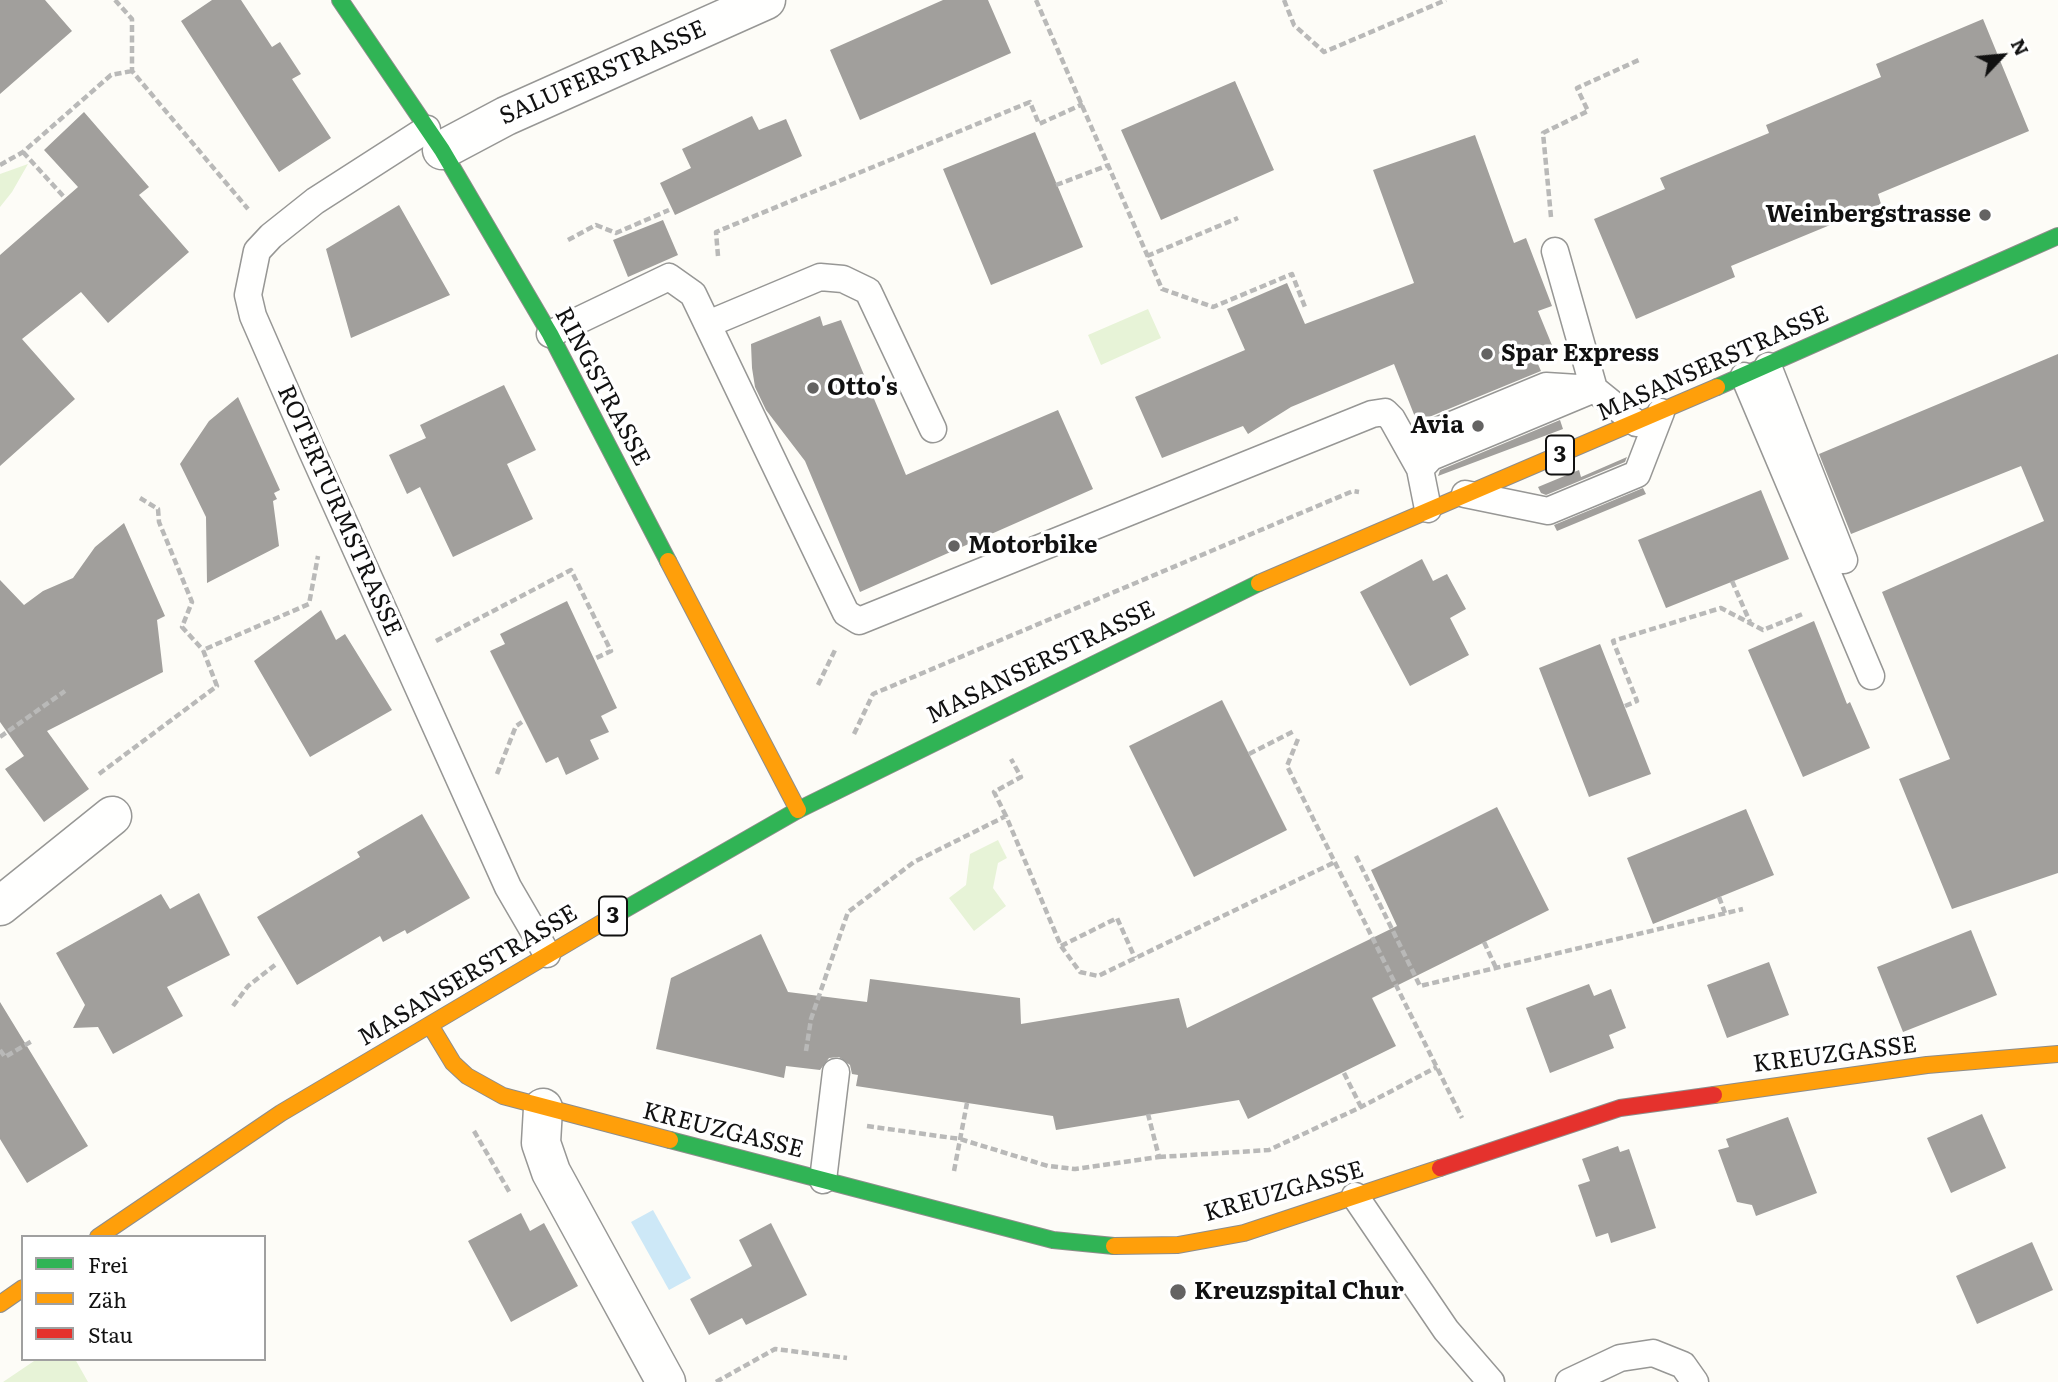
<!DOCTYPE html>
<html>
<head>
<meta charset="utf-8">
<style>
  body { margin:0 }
  #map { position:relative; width:2058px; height:1382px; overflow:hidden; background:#fdfcf7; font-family:Literata,serif }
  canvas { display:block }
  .legend { position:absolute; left:21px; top:1235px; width:245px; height:126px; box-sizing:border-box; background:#fff; border:2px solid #a0a0a0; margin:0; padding:9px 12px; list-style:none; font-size:21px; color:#111 }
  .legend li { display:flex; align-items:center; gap:14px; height:35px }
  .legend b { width:35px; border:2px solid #a0a0a0 }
  .north { position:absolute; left:1967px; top:21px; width:70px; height:70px; -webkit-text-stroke:5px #fff; paint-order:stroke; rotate:64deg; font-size:19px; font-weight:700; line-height:28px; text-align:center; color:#111 }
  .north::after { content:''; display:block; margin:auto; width:24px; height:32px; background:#111; clip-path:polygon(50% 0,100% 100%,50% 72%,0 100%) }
</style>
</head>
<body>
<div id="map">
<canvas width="2058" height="1382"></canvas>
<ul class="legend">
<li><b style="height:9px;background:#30b455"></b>Frei</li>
<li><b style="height:9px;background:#ff9f0a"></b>Zäh</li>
<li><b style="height:9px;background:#e5322d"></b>Stau</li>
</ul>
<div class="north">N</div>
</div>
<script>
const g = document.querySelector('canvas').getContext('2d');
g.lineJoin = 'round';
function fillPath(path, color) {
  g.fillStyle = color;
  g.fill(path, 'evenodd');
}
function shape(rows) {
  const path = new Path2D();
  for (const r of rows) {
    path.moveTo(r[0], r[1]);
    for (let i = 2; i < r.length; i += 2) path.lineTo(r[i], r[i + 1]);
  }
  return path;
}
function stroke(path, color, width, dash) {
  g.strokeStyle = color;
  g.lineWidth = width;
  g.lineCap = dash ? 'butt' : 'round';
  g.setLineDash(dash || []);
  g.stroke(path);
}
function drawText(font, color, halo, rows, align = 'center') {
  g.font = font + ' Literata,serif';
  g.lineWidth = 7;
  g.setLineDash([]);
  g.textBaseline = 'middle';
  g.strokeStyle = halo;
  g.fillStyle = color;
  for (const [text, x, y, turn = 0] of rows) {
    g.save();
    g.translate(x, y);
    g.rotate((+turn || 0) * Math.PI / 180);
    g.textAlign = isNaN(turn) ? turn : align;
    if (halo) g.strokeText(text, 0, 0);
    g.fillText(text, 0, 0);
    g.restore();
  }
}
fillPath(shape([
  [28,164,12,192,0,207,0,174],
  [1148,309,1161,338,1101,365,1088,335],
  [998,840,1007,858,998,863,993,888,1006,906,974,931,949,898,966,885,970,854],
  [37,1359,75,1359,88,1382,3,1382]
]), '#e7f3d7');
fillPath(shape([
  [653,1210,691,1278,669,1290,631,1222]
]), '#cde8f7');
fillPath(shape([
  [0,0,45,0,72,31,0,94],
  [212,0,241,0,272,47,280,42,301,74,292,79,331,138,279,172,181,21],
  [943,0,988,0,1011,53,860,120,830,50],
  [1983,19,2029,131,1878,194,1881,204,1731,266,1735,277,1636,319,1594,219,1665,189,1660,178,1769,133,1766,125,1881,77,1876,64],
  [1235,81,1274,170,1161,220,1121,130],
  [84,112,149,187,139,195,189,252,108,323,81,292,22,339,75,399,0,466,0,255,78,187,44,150],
  [752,116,759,130,786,119,802,156,675,215,660,183,691,168,682,149],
  [1035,132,1083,247,991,285,943,169],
  [1475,135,1514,243,1526,238,1552,306,1538,311,1556,355,1537,362,1541,371,1417,422,1394,364,1291,407,1248,434,1243,426,1162,458,1135,397,1245,350,1227,309,1287,283,1305,324,1414,283,1373,170],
  [399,205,450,295,351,338,326,249],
  [663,220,678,255,628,277,613,240],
  [820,316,823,326,841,320,906,475,1058,410,1093,489,860,592,805,461,766,410,755,387,752,368,751,344],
  [2058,354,2058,873,1952,909,1899,779,1950,759,1882,592,2044,521,2021,466,1851,534,1819,454],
  [504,385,536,450,507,464,533,519,453,557,420,487,407,494,389,455,426,438,420,425],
  [238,397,280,490,274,493,277,499,273,501,279,546,207,583,206,517,180,464,209,421],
  [1560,420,1563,429,1438,476,1440,470],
  [1627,457,1625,462,1546,495,1541,493,1538,487,1579,470,1581,477],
  [1643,488,1646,494,1557,531,1554,525],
  [1761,490,1789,559,1666,608,1638,540],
  [124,523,165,616,157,620,163,672,47,731,89,789,44,822,5,769,24,756,0,722,0,580,24,605,43,591,73,578,95,547],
  [1422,559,1433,581,1447,574,1466,609,1450,618,1469,655,1410,686,1360,592],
  [567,601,617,708,601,716,609,732,590,740,599,759,566,775,558,757,546,763,490,651,505,644,500,634],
  [321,610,336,640,345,634,392,710,310,757,254,661],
  [1814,621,1847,704,1850,702,1870,748,1803,777,1748,650],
  [1600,644,1651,774,1589,797,1539,668],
  [1222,700,1287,830,1194,877,1129,746],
  [1497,807,1549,910,1372,998,1396,1046,1248,1119,1239,1100,1056,1130,1053,1116,856,1086,858,1075,852,1074,850,1065,839,1057,829,1058,820,1070,786,1066,784,1078,656,1049,671,978,761,934,788,992,867,1002,870,979,1020,998,1021,1024,1179,998,1187,1028,1397,926,1371,870],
  [1746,809,1774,875,1653,924,1627,858],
  [422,814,470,898,407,934,405,930,383,942,380,936,297,985,257,917,360,857,357,852],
  [199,893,230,955,167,987,183,1016,113,1054,98,1027,73,1028,85,1005,56,953,161,894,170,909],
  [1971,930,1997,995,1903,1032,1877,967],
  [1769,962,1789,1015,1727,1038,1707,985],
  [1589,984,1594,996,1611,989,1626,1028,1609,1035,1614,1048,1550,1073,1526,1008],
  [0,1002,88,1146,27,1183,0,1139],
  [1982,1114,2006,1168,1951,1193,1927,1138],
  [1788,1117,1817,1193,1756,1216,1752,1205,1737,1202,1718,1150,1729,1147,1726,1139],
  [1618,1146,1620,1152,1629,1149,1656,1228,1611,1243,1608,1233,1596,1237,1578,1185,1590,1181,1582,1159],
  [521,1213,530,1231,544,1223,578,1286,511,1322,468,1241],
  [771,1223,807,1295,746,1325,742,1318,709,1335,690,1299,752,1266,739,1240],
  [2032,1242,2053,1290,1977,1324,1956,1276]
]), '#a19f9c');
const lane = shape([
  [427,129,315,201,271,236,257,251,248,295,253,316,311,449,508,887,547,954],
  [708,324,820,277,843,279,868,291,933,429],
  [550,334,669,277,693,294,846,613,859,621,1372,414,1385,412,1392,419,1420,469,1428,509],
  [1768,366,1844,560],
  [1744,376,1871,676],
  [1420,469,1431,457,1594,389,1555,251],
  [1420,469,1423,437,1546,386,1594,389,1636,423],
  [1465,494,1548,511,1637,474,1661,412],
  [823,1180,836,1072],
  [1355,1196,1446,1330,1491,1382],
  [1569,1382,1620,1358,1653,1353,1683,1365,1695,1382]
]);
const street = shape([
  [442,150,506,116,766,0],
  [0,906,112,816],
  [543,1108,541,1143,551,1172,666,1382]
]);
const fast = shape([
  [340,0,442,150,550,334,668,561],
  [1717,387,2058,236],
  [615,915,798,810,1259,583],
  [670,1140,1053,1240,1114,1246]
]);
const slow = shape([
  [668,561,798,810],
  [1259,583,1717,387],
  [430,1025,453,1063,467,1076,503,1096,670,1140],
  [1714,1095,1927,1065,2058,1054],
  [98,1237,281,1113,615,915],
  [1114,1246,1178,1245,1244,1233,1440,1168],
  [0,1304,23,1288]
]);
const jam = shape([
  [1440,1168,1620,1108,1714,1095]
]);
stroke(lane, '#979795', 29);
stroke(street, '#979795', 41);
stroke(fast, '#8e8d8b', 18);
stroke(slow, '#8e8d8b', 18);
stroke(jam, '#8e8d8b', 18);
stroke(shape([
  [115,0,132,19,132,71,248,209],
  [1036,0,1162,289,1213,307,1292,274,1305,307],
  [1284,0,1294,25,1324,52,1446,0],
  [23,152,65,198],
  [0,165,23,152,111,75,132,71],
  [1056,185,1109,165],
  [1551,217,1543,133,1588,111,1577,88,1641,59],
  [568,240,596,225,616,233,669,210],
  [718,256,716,232,1030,102,1039,124,1083,104],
  [1147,256,1238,218],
  [140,498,158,509,159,522,192,602,182,627,203,650],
  [1732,581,1750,622],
  [436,641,571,570,611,651,594,659],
  [818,685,836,648],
  [1625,706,1637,701,1613,641,1721,608,1763,630,1805,613],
  [854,734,873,694,1353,491,1359,492],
  [0,737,65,691],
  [1298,739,1287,766,1462,1118],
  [1249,754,1294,731],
  [99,774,217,686,203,650,309,604,318,556],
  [497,774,516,726,522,722],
  [1006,816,994,792,1021,777,1011,759],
  [1356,856,1420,986,1743,909],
  [1719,897,1725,913],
  [1484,942,1496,968],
  [1061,946,1117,918,1135,958],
  [233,1006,248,986,275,965],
  [0,1050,5,1057,32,1041],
  [806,1051,811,1019,848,912,914,862,1006,816,1061,946,1080,972,1098,976,1335,862],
  [1344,1073,1361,1107],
  [867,1126,960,1139,1048,1166,1075,1169,1159,1157,1148,1114],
  [474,1131,510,1193],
  [1159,1157,1269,1150,1361,1107,1437,1067],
  [954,1171,967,1103],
  [716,1382,775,1349,847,1358]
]), '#b9b9b8', 4.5, [7, 3.5]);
stroke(lane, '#fffffe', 26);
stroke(street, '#fffffe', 38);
stroke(fast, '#30b455', 16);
stroke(slow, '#ff9f0a', 16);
stroke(jam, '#e5322d', 16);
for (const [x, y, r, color] of [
  [1985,215,7,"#646362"],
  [1487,354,7,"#646362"],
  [813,388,7,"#646362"],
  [1478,426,7,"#646362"],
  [954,546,7,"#646362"],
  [1178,1292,9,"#646362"]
]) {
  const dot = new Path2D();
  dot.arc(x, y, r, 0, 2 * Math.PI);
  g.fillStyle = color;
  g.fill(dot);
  stroke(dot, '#fff', 2.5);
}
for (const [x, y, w] of [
  [1560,455,28],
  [613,916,28]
]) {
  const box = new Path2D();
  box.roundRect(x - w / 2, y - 19.5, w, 39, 5);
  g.fillStyle = '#fff';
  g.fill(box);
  stroke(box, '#111', 2);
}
drawText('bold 23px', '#111', null, [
  ["3",1560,455],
  ["3",613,916]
]);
drawText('24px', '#111', '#fff', [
  ["SALUFERSTRASSE",603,73,-24],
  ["MASANSERSTRASSE",1713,364,-24],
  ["RINGSTRASSE",602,387,62],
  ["ROTERTURMSTRASSE",339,511,66],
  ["MASANSERSTRASSE",1041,663,-26],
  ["MASANSERSTRASSE",468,976,-31],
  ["KREUZGASSE",1835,1055,-7],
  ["KREUZGASSE",723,1131,14],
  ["KREUZGASSE",1284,1192,-16]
]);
drawText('bold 24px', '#111', '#fff', [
  ["Weinbergstrasse",1971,215,"right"],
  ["Spar Express",1501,354],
  ["Otto's",827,388],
  ["Avia",1464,426,"right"],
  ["Motorbike",968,546],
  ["Kreuzspital Chur",1194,1292]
], 'left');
</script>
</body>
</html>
